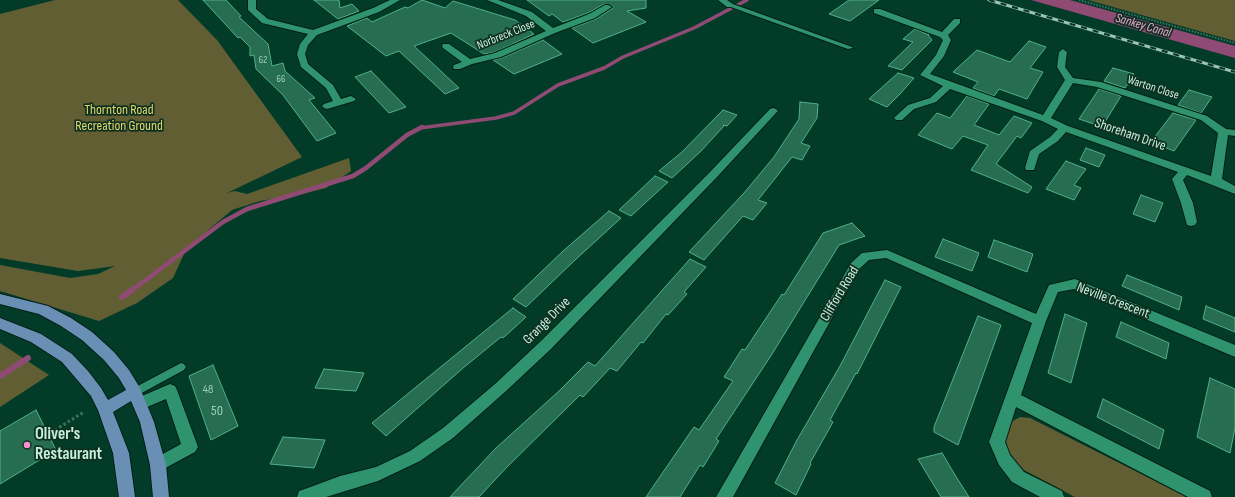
<!DOCTYPE html>
<html>
<head>
<meta charset="utf-8">
<style>
  body { margin:0 }
  canvas { display:block; background:#023c29 }
</style>
</head>
<body>
<canvas width="1235" height="497"></canvas>
<script>
const g = document.querySelector('canvas').getContext('2d');
g.lineJoin = 'round';
function fillPath(path, color) {
  g.fillStyle = color;
  g.fill(path, 'evenodd');
}
function shape(rows) {
  const path = new Path2D();
  for (const r of rows) {
    path.moveTo(r[0], r[1]);
    for (let i = 2; i < r.length; i += 2) path.lineTo(r[i], r[i + 1]);
  }
  return path;
}
function stroke(path, color, width, dash) {
  g.strokeStyle = color;
  g.lineWidth = width;
  g.lineCap = dash ? 'butt' : 'round';
  g.setLineDash(dash || []);
  g.stroke(path);
}
function drawText(font, color, halo, rows, align = 'center') {
  g.font = font + ' "Sofia Sans Condensed",sans-serif';
  g.lineWidth = 3.5;
  g.setLineDash([]);
  g.textBaseline = 'middle';
  g.strokeStyle = halo;
  g.fillStyle = color;
  for (const [text, x, y, turn = 0] of rows) {
    g.save();
    g.translate(x, y);
    g.rotate((+turn || 0) * Math.PI / 180);
    g.textAlign = isNaN(turn) ? turn : align;
    if (halo) g.strokeText(text, 0, 0);
    g.fillText(text, 0, 0);
    g.restore();
  }
}
fillPath(shape([
  [55,0,178,0,217,40,302,157,227,193,235,191,247,194,349,158,351,171,326,188,298,195,260,201,232,210,206,232,184,254,173,278,137,303,99,321,0,291,0,265,70,278,98,274,115,266,78,271,0,258,0,14],
  [1088,0,1235,0,1235,41],
  [0,343,49,375,0,407],
  [1020,417,1030,418,1187,497,1075,497,1020,468,1010,459,1004,445,1006,430,1013,421]
]), '#615e33');
fillPath(shape([
  [1031,0,1070,0,1235,46,1235,58]
]), '#8f4b74');
stroke(shape([
  [420,128,496,118,514,113,558,85,604,68,623,57,694,28,747,0]
]), '#8f4b74', 3.5);
stroke(shape([
  [131,291,223,222,247,209,353,176,366,168,407,135,422,127]
]), '#8f4b74', 4.5);
stroke(shape([
  [122,297,132,290],
  [0,376,28,358]
]), '#8f4b74', 6);
const building = shape([
  [203,0,226,0,241,16,239,17,268,44,272,66,283,63,285,71,315,98,309,100,336,133,317,141,283,95,256,69,254,55,250,56,250,47,240,37,238,38,203,0],
  [314,0,339,0,340,8,352,4,359,11,338,19,314,0],
  [422,0,445,8,453,1,515,20,534,34,495,52,484,54,451,33,414,46,459,88,445,94,399,51,386,56,347,26,367,18,372,22,405,7,408,8,422,0],
  [527,0,646,0,646,8,627,11,646,22,593,43,572,28,596,19,613,8,613,6,604,4,588,13,563,22,552,14,549,16,527,0],
  [849,0,879,0,850,21,829,14,849,0],
  [915,29,929,35,928,35,932,40,902,70,888,66,913,42,903,39,915,29],
  [543,40,562,54,514,74,493,60,502,58,543,40],
  [1029,41,1046,47,1030,68,1043,72,1027,99,999,89,994,96,973,88,978,82,953,72,977,50,1010,62,1029,41],
  [1113,68,1134,74,1125,88,1104,81,1113,68],
  [371,71,406,107,389,113,355,77,371,71],
  [898,73,914,78,900,94,887,107,869,99,898,73],
  [1099,89,1121,96,1103,125,1100,126,1079,119,1099,89],
  [1189,90,1212,97,1201,113,1178,105,1189,90],
  [967,96,989,104,974,125,999,135,1014,116,1032,123,1021,138,1017,136,996,164,1032,187,1028,193,971,170,988,145,963,136,952,149,918,135,937,113,950,118,967,96],
  [800,102,818,104,817,118,801,143,810,146,802,160,792,157,758,200,767,203,753,220,743,216,704,260,689,252,744,193,774,157,799,119,800,102],
  [723,110,737,115,727,126,723,125,724,126,701,151,672,178,659,171,682,152,723,110],
  [1173,113,1196,120,1174,151,1151,142,1173,113],
  [1086,148,1105,155,1099,167,1080,160,1086,148],
  [1066,161,1086,169,1074,185,1081,188,1074,200,1046,189,1066,161],
  [655,176,668,182,631,216,619,210,655,176],
  [1141,195,1163,203,1155,222,1133,214,1141,195],
  [609,211,621,218,575,260,526,307,513,299,562,252,609,211],
  [852,223,865,236,839,245,772,354,716,439,719,441,703,467,700,465,680,497,646,497,694,427,699,430,733,381,724,377,742,349,745,350,782,294,784,295,823,233,852,223],
  [943,239,979,253,972,271,935,257,943,239],
  [994,240,1033,254,1027,272,988,257,994,240],
  [690,259,706,267,684,292,687,294,668,315,666,314,643,343,641,342,617,371,610,368,583,397,580,395,507,467,479,497,450,497,496,448,558,392,588,362,595,366,690,259],
  [1127,275,1182,297,1179,310,1122,286,1127,275],
  [885,280,901,287,857,374,856,373,830,420,833,422,810,463,811,464,796,495,775,483,797,440,840,366,885,280],
  [1206,306,1235,318,1235,332,1203,319,1206,306],
  [513,308,526,317,503,338,501,337,463,368,386,436,372,423,513,308],
  [1065,314,1087,323,1071,383,1048,373,1065,314],
  [978,316,1001,325,958,445,934,432,934,427,978,316],
  [1121,322,1169,343,1166,359,1116,337,1121,322],
  [213,365,238,426,211,440,189,376,213,365],
  [324,369,364,373,356,391,315,388,324,369],
  [1210,378,1235,389,1235,428,1230,453,1197,437,1210,378],
  [1103,399,1164,430,1159,449,1097,417,1103,399],
  [36,410,56,450,0,484,0,431,36,410],
  [283,437,325,440,314,468,270,464,283,437],
  [942,453,955,475,969,497,941,497,918,459,942,453]
]);
fillPath(building, '#266d52');
stroke(building, '#4fb089', 1);
const service = shape([
  [730,3,852,47,853,48,848,49,728,6,727,5,730,3],
  [181,363,184,364,186,367,184,370,138,395,135,396,132,395,130,392,132,389,181,363]
]);
const minor = shape([
  [248,0,256,0,256,9,268,19,313,30,373,8,390,0,400,0,379,12,317,35,308,45,305,54,308,64,333,85,341,99,351,96,356,99,354,101,327,109,324,108,322,106,324,104,333,101,326,88,301,67,297,54,300,44,308,34,262,23,248,10,248,0],
  [487,0,498,0,532,12,553,28,589,14,605,5,608,5,612,7,595,18,555,33,501,57,472,64,460,69,454,69,453,67,454,65,462,62,443,48,442,46,443,44,449,44,470,59,495,53,546,31,526,16,487,0],
  [718,0,727,0,734,5,730,7,727,7,718,0],
  [874,9,880,9,942,32,954,19,960,19,960,23,948,35,951,40,944,56,930,74,1043,115,1065,80,1057,67,1059,52,1063,49,1067,52,1065,67,1073,78,1101,82,1207,116,1226,129,1235,130,1235,136,1228,135,1222,179,1235,186,1235,194,1187,175,1183,180,1193,203,1197,222,1195,225,1191,226,1187,225,1181,203,1172,179,1178,172,1066,132,1058,141,1039,154,1034,170,1026,170,1025,168,1030,151,1050,137,1058,129,1042,121,950,89,936,102,914,109,902,120,896,120,894,118,896,116,908,105,930,98,943,86,920,75,936,55,943,40,940,37,874,13,874,9],
  [1073,83,1097,87,1201,120,1218,133,1211,176,1068,126,1051,118,1073,83],
  [773,108,776,109,778,111,776,113,717,177,551,349,505,392,453,438,420,461,378,481,326,497,297,497,299,491,305,489,340,476,376,467,410,451,443,428,495,384,541,341,709,173,770,109,773,108],
  [887,250,1036,314,1049,285,1075,279,1235,345,1235,357,1074,289,1058,292,1046,321,1021,395,1210,491,1212,497,1188,497,1016,407,1005,442,1010,455,1024,472,1062,491,1064,497,1040,497,1012,482,999,465,989,442,1032,323,886,258,869,260,859,269,733,497,716,497,851,263,862,253,887,250],
  [170,384,175,386,177,390,198,447,195,452,158,472,152,470,150,465,152,460,181,444,166,399,140,410,135,409,133,404,135,399,170,384]
]);
const primary = shape([
  [0,294,48,306,71,318,92,332,114,352,129,370,140,388,154,422,166,465,169,497,153,497,150,465,140,422,131,401,113,412,129,453,135,497,119,497,113,453,98,410,91,396,62,362,31,342,0,329,0,318,41,334,72,354,88,371,101,388,108,400,126,390,119,378,104,360,82,340,61,326,39,314,0,304,0,294]
]);
stroke(service, '#022015', 2);
stroke(minor, '#022015', 2);
stroke(primary, '#022015', 2);
stroke(shape([
  [1079,0,1235,43]
]), '#3d735f', 2, [1.5, 1.5]);
stroke(shape([
  [55,430,84,412]
]), '#3d735f', 3, [2.5, 2.5]);
fillPath(service, '#2e936e');
fillPath(minor, '#2e936e');
fillPath(primary, '#698fb4');
const rail = shape([
  [989,0,1235,72]
]);
stroke(rail, '#97c7b2', 3);
stroke(rail, '#102f23', 2, [6]);
for (const [x, y, r, color] of [
  [27,445,4,"#f790cd"]
]) {
  const dot = new Path2D();
  dot.arc(x, y, r, 0, 2 * Math.PI);
  g.fillStyle = color;
  g.fill(dot);
  stroke(dot, '#102f23', 1.5);
}
drawText('10px', '#9cd0b9', null, [
  ["62",263,60],
  ["66",281,79]
]);
drawText('12px', '#c4f1db', '#102f23', [
  ["Norbreck Close",506,35,-22],
  ["Warton Close",1153,88,18]
]);
drawText('12px', '#9cd0b9', null, [
  ["48",208,390]
]);
drawText('italic 13px', '#f8a9d6', '#102f23', [
  ["Sankey Canal",1143,26,16]
]);
drawText('14px', '#e2d969', '#102f23', [
  ["Thornton Road",119,110],
  ["Recreation Ground",119,126]
]);
drawText('14px', '#c4f1db', '#102f23', [
  ["Shoreham Drive",1130,135,19],
  ["Clifford Road",840,294,-59],
  ["Neville Crescent",1113,301,21],
  ["Grange Drive",547,321,-45]
]);
drawText('14px', '#9cd0b9', null, [
  ["50",217,411]
]);
drawText('bold 17px', '#c4f1db', '#102f23', [
  ["Oliver's",35,435],
  ["Restaurant",35,455]
], 'left');
</script>
</body>
</html>
